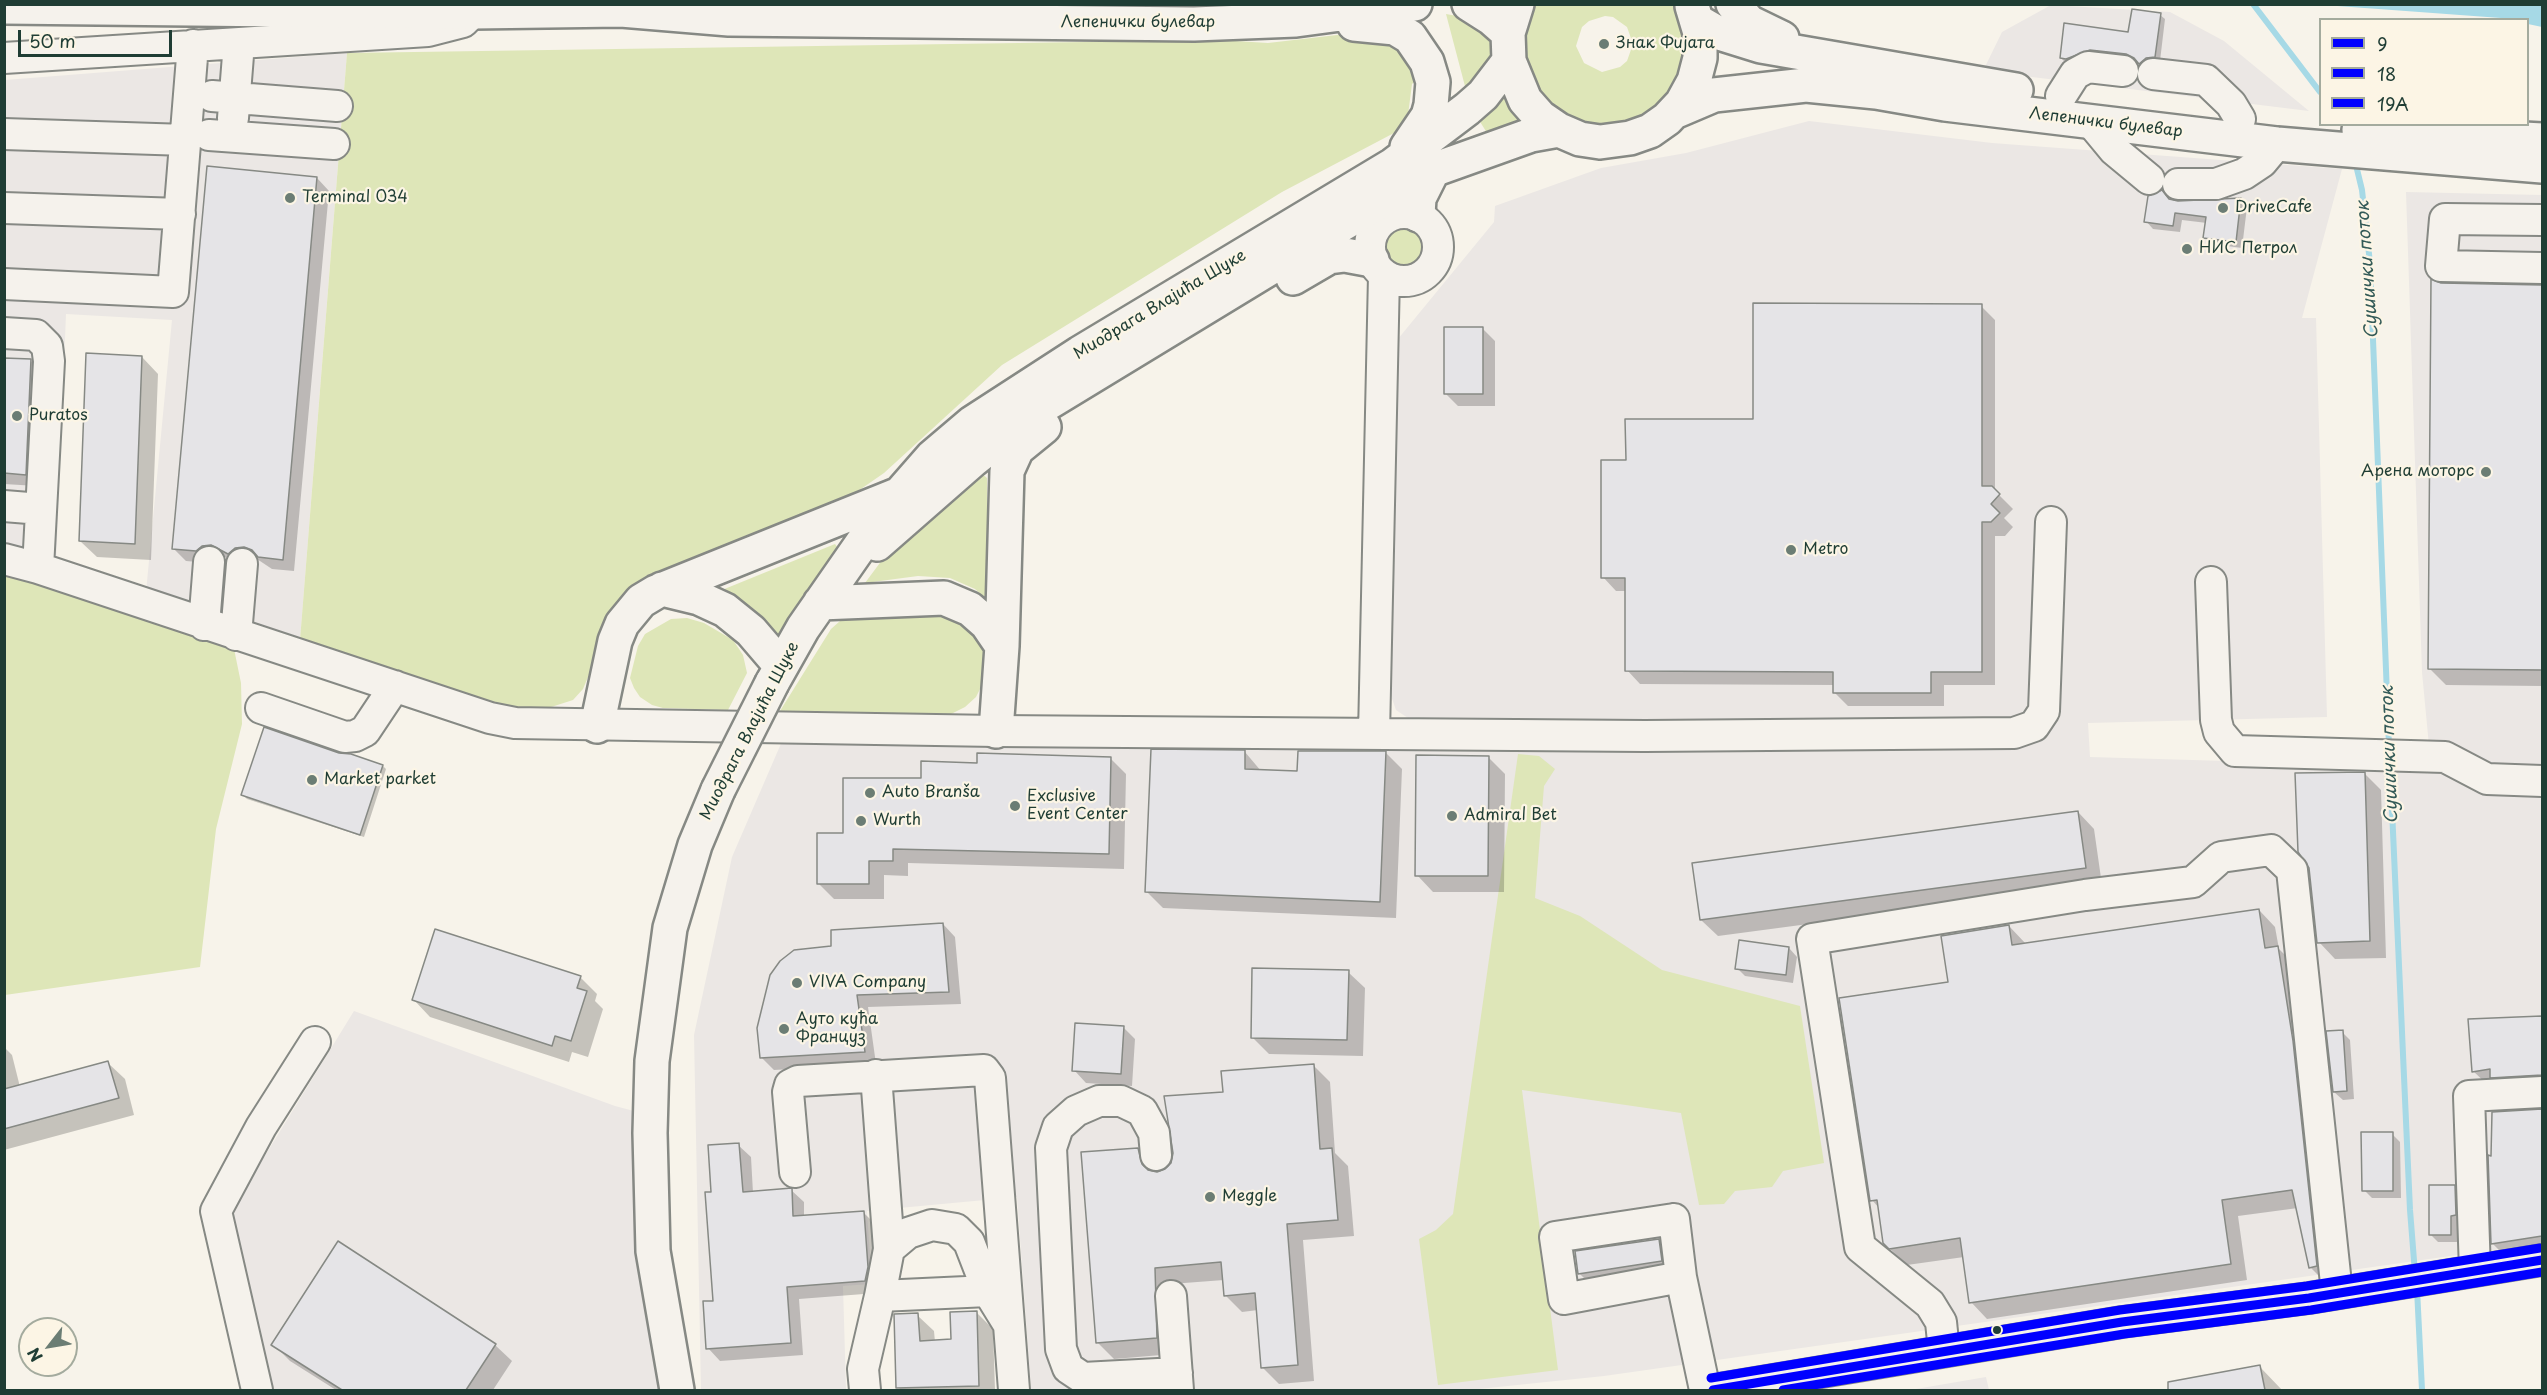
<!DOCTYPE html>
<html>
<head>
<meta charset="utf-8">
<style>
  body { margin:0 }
  #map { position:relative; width:2547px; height:1395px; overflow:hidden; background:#f7f3ea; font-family:"Playpen Sans",sans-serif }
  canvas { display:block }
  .frame { position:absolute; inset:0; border:6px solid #1f3d34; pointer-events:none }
  .legend { position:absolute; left:2319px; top:18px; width:210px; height:108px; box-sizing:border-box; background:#fcf5e5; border:2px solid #a4ab9e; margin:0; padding:8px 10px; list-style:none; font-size:18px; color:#1f3d34 }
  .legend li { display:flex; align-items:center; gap:12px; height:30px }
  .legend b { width:30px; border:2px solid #a4ab9e }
  .north { position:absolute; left:18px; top:1317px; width:60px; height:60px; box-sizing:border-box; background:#fcf5e5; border:2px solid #a4ab9e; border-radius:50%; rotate:239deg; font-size:16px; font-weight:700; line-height:24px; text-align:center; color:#1f3d34 }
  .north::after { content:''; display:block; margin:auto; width:21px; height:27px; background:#6b7d74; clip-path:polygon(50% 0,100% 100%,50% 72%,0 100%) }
  .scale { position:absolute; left:18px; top:30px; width:154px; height:27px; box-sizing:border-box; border:3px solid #1f3d34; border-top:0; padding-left:8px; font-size:18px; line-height:21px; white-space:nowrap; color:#1f3d34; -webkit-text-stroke:4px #fcf5e5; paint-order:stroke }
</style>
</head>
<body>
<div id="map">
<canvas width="2547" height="1395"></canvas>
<div class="frame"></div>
<ul class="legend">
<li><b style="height:8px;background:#00f"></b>9</li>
<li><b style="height:8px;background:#00f"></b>18</li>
<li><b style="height:8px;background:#00f"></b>19А</li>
</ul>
<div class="north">N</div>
<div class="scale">50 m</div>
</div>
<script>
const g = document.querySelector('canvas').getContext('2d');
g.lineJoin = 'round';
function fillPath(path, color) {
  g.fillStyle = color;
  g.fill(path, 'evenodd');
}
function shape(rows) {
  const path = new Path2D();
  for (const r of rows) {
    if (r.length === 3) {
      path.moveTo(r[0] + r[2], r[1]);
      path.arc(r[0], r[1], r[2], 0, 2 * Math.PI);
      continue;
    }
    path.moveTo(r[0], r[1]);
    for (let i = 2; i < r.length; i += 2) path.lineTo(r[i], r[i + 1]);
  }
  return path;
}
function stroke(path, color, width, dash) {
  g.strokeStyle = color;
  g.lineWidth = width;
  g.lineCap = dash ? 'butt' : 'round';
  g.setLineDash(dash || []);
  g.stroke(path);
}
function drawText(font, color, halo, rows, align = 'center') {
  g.font = font + ' "Playpen Sans",sans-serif';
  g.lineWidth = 4.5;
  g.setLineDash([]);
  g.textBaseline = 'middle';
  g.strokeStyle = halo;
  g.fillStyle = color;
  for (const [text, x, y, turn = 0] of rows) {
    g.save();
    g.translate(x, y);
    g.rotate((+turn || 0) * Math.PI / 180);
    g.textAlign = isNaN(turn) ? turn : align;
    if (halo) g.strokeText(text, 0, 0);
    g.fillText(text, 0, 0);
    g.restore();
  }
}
fillPath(shape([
  [2051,5,2170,12,2224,41,2309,111,1983,71,2002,32],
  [347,53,300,640,146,592,172,320,66,314,56,564,5,545,5,80],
  [1809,121,1992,143,2342,169,2302,318,2316,318,2327,717,2088,723,2090,757,2431,767,2422,672,2406,192,2542,195,2542,1243,1604,1376,1469,1390,1031,1390,1017,1197,867,1211,872,1284,843,1286,846,1390,701,1390,694,1035,732,857,786,732,1417,724,1396,710,1389,690,1393,345,1494,222,1495,206,1601,168,1686,153],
  [354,1011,615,1106,649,1115,659,1390,269,1390,226,1219],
  [1986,1377,1989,1390,1910,1390]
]), '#ebe7e4');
fillPath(shape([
  [1531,5,1676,5,1683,23,1686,44,1684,64,1676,84,1654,110,1638,120,1604,127,1570,120,1541,99,1520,51],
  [1605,16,1613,17,1627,27,1633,44,1627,61,1620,67,1602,72,1584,63,1576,46,1582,27,1589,21],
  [1446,14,1474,19,1494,42,1495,54,1466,90],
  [1363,32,1388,36,1421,75,1412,84,1408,115,1394,133,1282,192,1002,365,884,473,845,500,619,603,583,689,573,700,545,709,510,707,475,698,300,640,347,53,1220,40,1268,43],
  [1503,92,1526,126,1489,136,1477,117],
  [1405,248,21],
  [980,472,987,478,988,601,975,589,950,578,918,576,865,583,885,556],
  [835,544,838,548,776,641,755,610,722,590],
  [4,574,55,587,233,644,241,683,242,724,216,829,200,967,5,995],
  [952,612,978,636,984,653,984,681,976,697,965,707,951,714,780,711,831,629,840,621,851,616],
  [687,618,704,623,733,640,743,655,747,673,728,710,663,708,652,705,640,697,634,688,630,678,638,646,645,634,671,619],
  [1518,754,1539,756,1555,769,1544,786,1535,898,1580,916,1662,970,1800,1006,1824,1163,1783,1171,1772,1187,1735,1191,1724,1204,1699,1205,1681,1113,1522,1090,1558,1370,1438,1385,1419,1239,1436,1230,1453,1214]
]), '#dee6b8');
fillPath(shape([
  [2324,5,2542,5,2542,27,2528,24,2528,20]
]), '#a6d9e6');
fillPath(shape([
  [2160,15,2165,19,2160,61,2144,68,2131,58,2095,54,2066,63,2061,58,2130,34],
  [317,178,329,191,294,571,272,569,257,559,248,560,241,566,225,557,215,558,209,563,186,561,174,549],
  [2240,200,2247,207,2242,248,2212,244,2205,237,2207,223,2182,220,2180,232,2153,229,2146,221,2178,203],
  [2440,285,2542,287,2542,686,2446,685,2430,669],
  [1981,306,1995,320,1995,491,2013,509,2004,518,2013,527,2005,536,1995,536,1995,685,1944,685,1944,706,1848,706,1834,692,1834,685,1640,684,1627,670,1627,591,1616,591,1603,577,1627,461,1755,421],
  [1482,328,1495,341,1495,406,1458,406,1445,393],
  [142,357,158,374,151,560,97,557,80,541],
  [4,359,31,361,43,373,37,486,4,484],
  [1245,752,1261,771,1299,773,1386,753,1402,769,1396,918,1163,908,1147,892],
  [1488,757,1505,774,1504,892,1433,892,1417,875],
  [1110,758,1126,774,1124,869,908,863,908,876,884,875,884,899,834,899,818,883,845,834,922,779,978,764],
  [383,766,386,769,364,837,247,799,243,795],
  [2364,773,2381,790,2386,958,2335,959,2319,942],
  [2078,812,2094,829,2102,885,1718,936,1701,920],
  [2259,910,2275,927,2279,949,2294,964,2327,1284,2310,1267,2298,1208,2238,1216,2247,1280,1987,1319,1971,1302,1964,1257,1907,1265,1884,1243,1879,1208,1872,1200,1949,984,2009,926,2026,944],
  [2291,1034,2294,1034,2312,1223],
  [943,924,955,937,961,1004,868,1007,876,1064,774,1070,761,1057,833,948],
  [1789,948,1797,957,1793,983,1745,976,1737,968],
  [1348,972,1365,988,1363,1056,1269,1054,1252,1037],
  [580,977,597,994,595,1001,603,1009,588,1057,572,1052,569,1062,430,1017,414,1000],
  [2542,1017,2542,1092,2489,1086,2473,1071,2469,1020],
  [1123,1027,1135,1039,1132,1086,1086,1083,1074,1070],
  [2342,1032,2350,1040,2354,1099,2343,1100,2334,1092],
  [4,1047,12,1055,20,1087,108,1063,125,1079,134,1115,4,1150],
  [1313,1065,1330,1082,1335,1153,1348,1166,1354,1236,1303,1240,1314,1381,1279,1384,1262,1367,1258,1310,1242,1312,1225,1295,1224,1280,1171,1284,1173,1354,1114,1359,1097,1342,1137,1150,1154,1166,1156,1174,1166,1171,1224,1093],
  [2542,1111,2542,1253,2508,1259,2493,1244,2493,1113],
  [2392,1134,2400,1142,2401,1198,2372,1198,2364,1190],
  [738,1145,751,1157,753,1193,791,1190,804,1202,804,1217,864,1213,876,1225,877,1293,799,1299,803,1355,720,1361,708,1348,715,1302,713,1193],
  [2454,1187,2462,1195,2459,1242,2438,1242,2430,1234],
  [1658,1240,1671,1253,1673,1273,1592,1286,1579,1273],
  [976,1312,993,1329,995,1390,901,1390,898,1387,917,1315,934,1331,935,1342,953,1341],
  [273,1344,495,1345,512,1361,493,1390,336,1390,290,1361],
  [2260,1367,2282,1390,2174,1390,2198,1386]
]), '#0003');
stroke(shape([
  [2253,4,2320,92],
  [2355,161,2362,190,2370,263,2389,746],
  [2390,765,2410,1210,2415,1273],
  [2417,1289,2422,1390]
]), '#a6d9e6', 6);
const building = shape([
  [2132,9,2161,13,2155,57,2146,58,2139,64,2134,58,2126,54,2090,50,2066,59,2060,58,2064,23,2128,32,2132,9],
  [207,166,317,177,283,560,258,557,252,550,244,547,235,548,228,554,211,545,202,546,196,551,172,549,207,166],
  [2162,190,2169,199,2178,201,2241,198,2236,242,2203,238,2206,217,2175,213,2173,226,2144,222,2148,196,2162,190],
  [2431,279,2441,283,2542,285,2542,670,2428,669,2431,279],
  [1753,303,1982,304,1982,486,1992,486,2000,494,1991,504,2000,513,1991,522,1982,522,1982,672,1931,672,1931,693,1833,693,1833,672,1625,671,1625,578,1601,578,1601,460,1626,460,1625,419,1753,419,1753,303],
  [1444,327,1483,327,1483,394,1444,394,1444,327],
  [86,353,142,356,135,544,79,541,86,353],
  [4,358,31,359,26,475,4,473,4,358],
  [264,727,339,753,351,754,383,765,360,835,241,795,264,727],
  [1151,749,1245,750,1245,769,1297,771,1298,751,1386,751,1380,902,1145,892,1151,749],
  [977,753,1111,757,1109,854,893,849,893,861,869,861,869,884,817,884,817,833,843,833,843,778,921,778,921,761,977,763,977,753],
  [1416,755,1489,756,1488,876,1415,876,1416,755],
  [2365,772,2370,941,2317,943,2309,868,2298,852,2295,773,2365,772],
  [2078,811,2086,868,1700,920,1692,863,2078,811],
  [2259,909,2265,948,2278,946,2293,1041,2317,1266,2309,1268,2292,1190,2222,1200,2231,1264,1969,1303,1960,1238,1889,1249,1883,1243,1877,1200,1870,1201,1839,998,1948,982,1941,936,2009,925,2012,945,2259,909],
  [943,923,949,992,857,995,865,1052,760,1058,757,1028,770,975,780,961,794,950,831,946,831,930,943,923],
  [435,929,581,976,577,988,587,991,571,1041,555,1036,552,1046,412,1000,435,929],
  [1739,940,1789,947,1786,975,1735,969,1739,940],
  [1252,968,1349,970,1347,1040,1251,1038,1252,968],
  [2542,1016,2542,1075,2490,1078,2490,1069,2472,1072,2468,1019,2542,1016],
  [1075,1023,1124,1026,1121,1074,1072,1071,1075,1023],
  [2343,1030,2347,1091,2333,1092,2326,1031,2343,1030],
  [108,1061,119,1098,4,1129,4,1089,108,1061],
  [1314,1064,1320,1149,1332,1148,1338,1220,1287,1224,1298,1365,1261,1368,1255,1293,1224,1296,1221,1262,1155,1268,1157,1338,1096,1343,1081,1152,1138,1148,1142,1164,1148,1170,1157,1172,1165,1169,1171,1163,1173,1153,1164,1096,1223,1092,1221,1071,1314,1064],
  [2542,1109,2542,1236,2491,1244,2488,1155,2491,1156,2492,1112,2542,1109],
  [2361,1132,2393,1132,2393,1191,2362,1191,2361,1132],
  [739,1143,743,1192,792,1188,793,1216,864,1211,868,1267,865,1281,787,1287,791,1343,706,1349,703,1301,713,1301,705,1192,711,1192,708,1145,739,1143],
  [2429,1185,2455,1185,2456,1215,2451,1216,2451,1235,2429,1235,2429,1185],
  [1659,1239,1662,1261,1578,1274,1575,1251,1659,1239],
  [338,1241,496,1344,466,1390,342,1390,271,1345,338,1241],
  [977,1311,979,1386,896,1388,894,1314,918,1313,920,1341,951,1339,950,1312,977,1311],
  [2260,1365,2265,1390,2168,1390,2168,1382,2260,1365]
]);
fillPath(building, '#e5e4e7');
stroke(building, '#868984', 1.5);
const minor = shape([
  [4,58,428,31,463,22,473,12],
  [2153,74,2206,80,2231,104,2240,119],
  [212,96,337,106],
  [2061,96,2075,74,2088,67,2123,71],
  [233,118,239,43],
  [2090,121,2114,150,2149,179],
  [4,134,186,140],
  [209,135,334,144],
  [2178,184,2216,184,2244,174,2262,162,2277,144],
  [4,208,180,214],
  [1404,247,34],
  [2542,220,2445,219,2441,266,2542,268],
  [4,284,173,292,193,45],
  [4,333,36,335,47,346,49,361,38,568],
  [4,506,41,509],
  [4,559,38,568,490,718,515,723,996,731,1645,736,2014,733,2034,726,2044,711,2051,522],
  [2211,582,2216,720,2219,732,2235,751,2445,757,2487,779,2542,781],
  [204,625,209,562],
  [236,635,242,564],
  [261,708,345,737,355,736,365,731,395,686],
  [1374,734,1384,275],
  [876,1075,889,1249],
  [1156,1155,1154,1133,1142,1111,1121,1101,1099,1101,1076,1111,1058,1127,1051,1148,1061,1349,1068,1368,1083,1378,1177,1373],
  [795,1172,788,1092,790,1085,798,1081,984,1070,990,1078,1009,1325],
  [1674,1219,1681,1277,1564,1299,1555,1237,1674,1219],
  [2475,1271,2469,1096,2542,1092],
  [1681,1277,1705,1390],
  [880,1296,889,1249,908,1233,932,1225,956,1229,969,1242,988,1291],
  [1171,1296,1178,1390],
  [1944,1351,1941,1322,1930,1304,1860,1247,1812,939,2085,895,2193,882,2221,857,2271,850,2292,870,2337,1293],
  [257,1390,216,1211,261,1127,315,1042],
  [865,1390,863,1369,880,1296,988,1291,1009,1325,1014,1390],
  [1713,1390,2122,1322,2309,1298,2542,1260]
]);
const major = shape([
  [1469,4,1491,18,1508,33],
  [1517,4,1508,33,1509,61,1525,100,1540,117,1559,130,1580,139,1600,142,1630,138,1650,131,1667,119,1682,103,1694,81,1700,58,1700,33,1692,6],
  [1733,4,1749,22,1782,38],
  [4,7,473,12,621,10,729,19,1194,24,1296,20,1415,4],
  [1697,21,1716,32,1761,46,2016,90],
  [1354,24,1395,28,1410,37,1427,62,1433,82,1431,105,1428,116,1407,147],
  [1674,112,1714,95,1806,85,1876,92,1945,104,2277,144,2542,166],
  [2359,130,2542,140],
  [1418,215,1419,198,1433,170],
  [1293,278,1329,257,1345,255,1372,260],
  [877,544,973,460,1035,411,1326,234,1433,170,1531,135,1559,130],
  [662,589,699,598,725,610,751,631,781,666],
  [820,603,944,598,970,609,987,624,1002,646],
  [772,683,803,628,883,513,932,457,972,423,1080,353,1393,165,1467,109,1483,95,1509,61],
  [597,726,615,641,622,624,641,601,656,592,897,495],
  [996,731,1002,646,1007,471,1017,449,1044,427],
  [677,1390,653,1251,650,1133,652,1061,670,928,695,845,718,790]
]);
stroke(minor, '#868984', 34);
stroke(major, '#868984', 38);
stroke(minor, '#f5f2ec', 30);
stroke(major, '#f5f2ec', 33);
const majorBridge = shape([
  [718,790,772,683]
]);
stroke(majorBridge, '#868984', 38, []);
stroke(majorBridge, '#f5f2ec', 33);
stroke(shape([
  [1713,1390,2122,1322,2309,1298,2542,1260]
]), '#00f', 9);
stroke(shape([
  [1783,1390,2124,1334,2311,1310,2542,1272]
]), '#00f', 9);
stroke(shape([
  [1711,1378,2120,1310,2307,1286,2540,1248]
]), '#00f', 9);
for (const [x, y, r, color] of [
  [1604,44,6,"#6b7d74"],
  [290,198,6,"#6b7d74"],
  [2223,208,6,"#6b7d74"],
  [2187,249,6,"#6b7d74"],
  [17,416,6,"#6b7d74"],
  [2486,472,6,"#6b7d74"],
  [1791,550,6,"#6b7d74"],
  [312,780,6,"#6b7d74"],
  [870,793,6,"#6b7d74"],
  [1015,806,6,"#6b7d74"],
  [1452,816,6,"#6b7d74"],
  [861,821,6,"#6b7d74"],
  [797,983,6,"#6b7d74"],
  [784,1029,6,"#6b7d74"],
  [1210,1197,6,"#6b7d74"],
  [1997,1330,5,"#1f3d34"]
]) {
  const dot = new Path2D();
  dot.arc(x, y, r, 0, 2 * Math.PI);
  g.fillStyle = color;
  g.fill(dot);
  stroke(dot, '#fcf5e5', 2);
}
drawText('16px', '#1f3d34', '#fcf5e5', [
  ["Лепенички булевар",1138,23],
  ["Лепенички булевар",2106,123,7],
  ["Миодрага Влајића Шуке",1160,305,-31],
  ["Миодрага Влајића Шуке",750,731,-63]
]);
drawText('16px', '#1f3d34', '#fcf5e5', [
  ["Знак Фијата",1616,44],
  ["Terminal 034",302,198],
  ["DriveCafe",2235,208],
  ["НИС Петрол",2199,249],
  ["Puratos",29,416],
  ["Арена моторс",2474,472,"right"],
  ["Metro",1803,550],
  ["Market parket",324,780],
  ["Auto Branša",882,793],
  ["Exclusive",1027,797],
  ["Event Center",1027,815],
  ["Admiral Bet",1464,816],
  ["Wurth",873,821],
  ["VIVA Company",809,983],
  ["Ауто кућа",796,1020],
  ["Француз",796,1038],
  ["Meggle",1222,1197]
], 'left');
drawText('italic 18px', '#335a57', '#fcf5e5', [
  ["Сушички поток",2368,270,-94],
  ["Сушички поток",2390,755,-92]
]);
</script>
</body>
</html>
